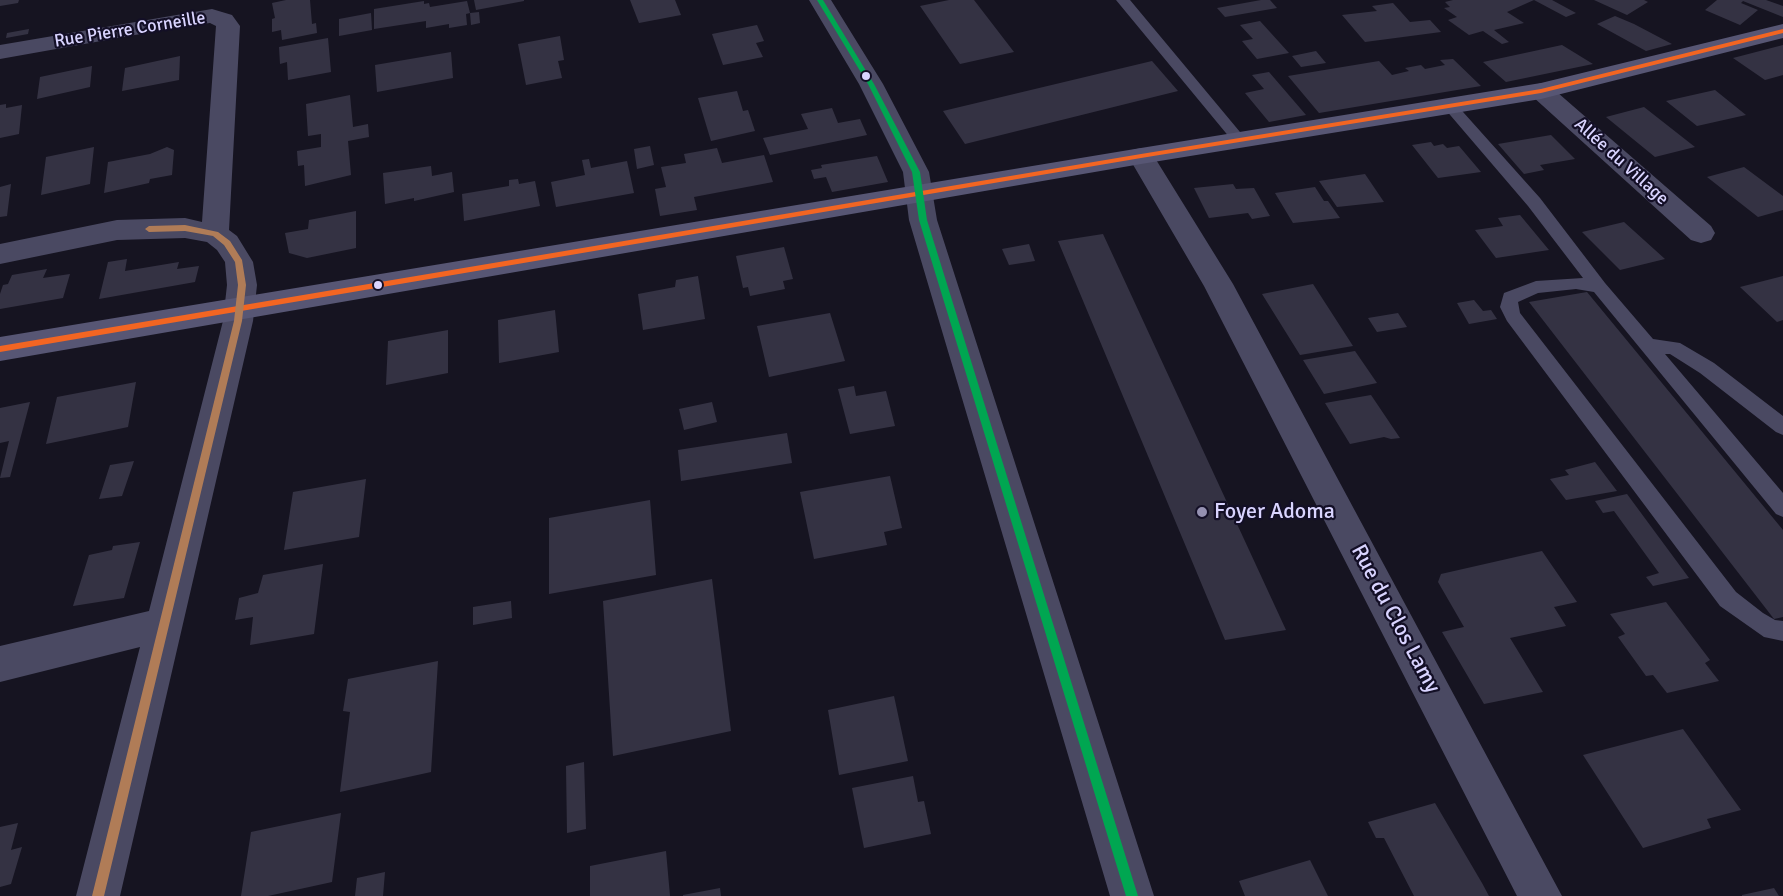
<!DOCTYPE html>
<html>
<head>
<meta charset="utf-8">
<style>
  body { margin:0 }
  canvas { display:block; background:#161421 }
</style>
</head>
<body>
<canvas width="1783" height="896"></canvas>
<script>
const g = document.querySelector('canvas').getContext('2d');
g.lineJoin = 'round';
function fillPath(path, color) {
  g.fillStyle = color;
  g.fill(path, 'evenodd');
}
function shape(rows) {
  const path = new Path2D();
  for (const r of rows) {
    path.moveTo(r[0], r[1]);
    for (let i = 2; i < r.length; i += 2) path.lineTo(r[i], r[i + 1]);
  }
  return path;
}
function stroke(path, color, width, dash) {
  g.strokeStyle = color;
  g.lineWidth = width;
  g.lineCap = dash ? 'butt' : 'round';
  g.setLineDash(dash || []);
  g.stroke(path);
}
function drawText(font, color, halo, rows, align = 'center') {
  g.font = font + ' Signika,sans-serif';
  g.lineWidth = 4.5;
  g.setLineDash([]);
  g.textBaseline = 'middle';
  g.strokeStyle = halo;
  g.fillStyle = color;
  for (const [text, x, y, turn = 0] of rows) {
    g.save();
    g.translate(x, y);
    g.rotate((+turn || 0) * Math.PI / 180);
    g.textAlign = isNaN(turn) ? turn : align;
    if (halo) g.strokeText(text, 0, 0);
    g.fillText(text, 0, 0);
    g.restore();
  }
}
fillPath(shape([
  [0,0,19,0,18,3,0,6],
  [286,0,310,0,312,24,316,23,317,33,282,40,281,30,272,32,272,19,275,18,272,3],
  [474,0,524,0,524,1,476,10],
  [630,0,675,0,681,15,639,23],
  [949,0,974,0,1014,52,960,64,920,6],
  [1261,0,1270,0,1277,8,1225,17,1217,8],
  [1453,0,1552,0,1576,13,1566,17,1534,0,1507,12,1524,23,1494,30,1509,42,1502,44,1483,31,1469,35,1448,20,1457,17,1444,8,1450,7,1445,2],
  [1594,0,1644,0,1648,2,1627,15],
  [1717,0,1766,0,1783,6,1783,17,1743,1,1741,3,1758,10,1740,25,1705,10],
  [424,1,424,4,429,3,430,7,467,1,470,13,466,14,467,25,449,28,449,24,426,28,426,21,374,29,374,9],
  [1393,3,1410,22,1430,20,1441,32,1365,42,1342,15,1377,11,1372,6],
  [479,12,480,23,471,25,470,13],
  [371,13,372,30,339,36,339,19],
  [1615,16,1634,24,1672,44,1646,51,1597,24],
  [1260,21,1289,53,1257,59,1242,41,1253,39,1240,25],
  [757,25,764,41,756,43,763,57,723,65,712,34],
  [29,29,28,34,6,38,7,33],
  [560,36,564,60,558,61,562,78,526,85,518,44],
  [328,38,331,72,288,80,287,62,280,64,279,47],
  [1562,45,1593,64,1506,82,1483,62],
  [1783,45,1783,75,1765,80,1733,58],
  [1316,51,1326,63,1301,67,1292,56],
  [451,52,453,78,377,92,375,65],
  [180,56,179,80,122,91,125,68],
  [1453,59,1481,86,1319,113,1288,76,1379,61,1392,75,1409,71,1405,68,1421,65,1425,69,1445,65,1440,60],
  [1152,61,1178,91,965,144,943,111],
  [92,66,90,87,37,99,40,77],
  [1269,72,1306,115,1269,122,1245,93,1264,89,1252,75],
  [1715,90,1746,115,1697,126,1666,101],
  [737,91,743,111,748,110,755,131,711,141,698,98],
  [350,95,353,127,368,124,369,137,348,141,351,175,305,186,304,165,298,166,297,151,321,147,321,134,308,136,306,104],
  [6,104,6,108,22,105,19,134,0,138,0,105],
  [1644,107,1695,147,1655,157,1606,117],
  [832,108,838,123,860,119,867,135,770,155,763,138,808,129,801,114],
  [1551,135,1575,159,1540,165,1544,170,1524,174,1498,144],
  [1431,142,1434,146,1443,144,1447,148,1459,146,1481,172,1438,178,1412,145],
  [650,146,654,165,637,169,634,149],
  [94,147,90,184,41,195,46,157],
  [167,147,174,150,172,175,150,179,149,183,104,193,108,162,150,154],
  [717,148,722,163,764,155,773,182,694,197,697,210,660,216,655,189,666,187,661,167,686,163,684,154],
  [877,156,888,182,832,192,826,177,814,179,811,170,822,168,821,165],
  [589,159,591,168,627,161,634,193,556,207,551,182,585,175,582,160],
  [431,166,432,176,452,172,454,192,414,201,414,198,385,204,383,173],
  [1744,167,1783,196,1783,210,1758,217,1707,177],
  [1365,174,1384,202,1337,207,1319,181],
  [518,179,519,184,535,181,540,206,464,221,462,194,509,186,509,180],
  [11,184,7,216,0,217,0,187],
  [1233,184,1236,189,1254,188,1270,216,1252,219,1248,213,1209,218,1194,188],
  [1315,187,1324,201,1328,201,1340,218,1293,223,1275,193],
  [356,211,356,248,307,258,289,253,285,233,308,229,309,220],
  [1520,215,1549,250,1496,258,1475,230,1503,226,1498,218],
  [1624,222,1665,259,1620,270,1582,232],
  [1103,234,1286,630,1225,640,1058,241],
  [1029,244,1035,261,1009,265,1002,249],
  [784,247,793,279,783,281,785,289,750,296,748,287,743,288,736,256],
  [127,259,125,271,179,262,177,269,199,266,195,282,99,299,108,262],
  [47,269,43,278,70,274,63,298,0,309,0,294,3,285,8,284,12,275],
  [698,276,705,319,643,330,638,294,675,287,676,280],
  [1783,276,1783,320,1777,322,1740,287],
  [1313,284,1353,346,1300,355,1262,294],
  [1587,292,1783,530,1783,617,1774,619,1529,302],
  [1474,300,1483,311,1491,310,1497,319,1469,324,1457,303],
  [555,310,559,352,499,363,498,320],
  [830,313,845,361,769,377,757,326],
  [1398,313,1407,327,1377,332,1368,318],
  [448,330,448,373,386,385,388,341],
  [1355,351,1377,383,1324,394,1303,360],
  [136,382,128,427,46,444,57,397],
  [854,386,856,396,886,391,895,426,850,434,838,389],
  [1371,395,1400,438,1391,439,1384,437,1350,444,1325,403],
  [30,402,10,477,0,478,9,441,0,443,0,408],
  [712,402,717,422,684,430,679,409],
  [787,433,792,463,681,481,678,450],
  [134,461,122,496,99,499,110,465],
  [1595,462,1617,491,1566,500,1550,479,1569,475,1565,470],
  [890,476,902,528,884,532,887,545,814,559,800,492],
  [366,479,359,537,284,550,293,492],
  [1627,494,1689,578,1653,586,1646,577,1659,573,1614,511,1603,513,1595,501],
  [650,500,656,575,549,594,549,518],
  [140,542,124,598,73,606,89,555,112,550,113,546],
  [1542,551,1577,602,1554,607,1566,626,1510,638,1543,692,1484,704,1442,632,1464,627,1438,582,1441,574],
  [323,564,314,634,250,645,253,617,235,620,239,598,258,593,263,575],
  [712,579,731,731,613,756,603,601],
  [511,601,512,618,473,625,473,607],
  [1666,602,1710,660,1705,663,1719,681,1667,693,1653,675,1646,676,1618,637,1625,634,1610,614],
  [438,661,431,772,340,792,350,712,343,711,348,679],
  [894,696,908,761,839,775,828,710],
  [1683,729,1741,810,1707,819,1711,828,1643,848,1583,755],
  [584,762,586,829,567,833,566,766],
  [913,776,918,802,924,801,931,834,864,848,852,788],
  [1435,803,1482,883,1489,896,1414,896,1384,838,1376,838,1368,822],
  [341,813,332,882,268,896,241,896,251,832],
  [18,823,11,850,22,847,11,884,0,887,0,827],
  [666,851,670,896,590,896,590,866],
  [1310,860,1328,896,1245,896,1239,881],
  [385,872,383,896,355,896,357,878],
  [720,888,721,896,683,896,683,895],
  [1774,888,1779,896,1742,896,1742,895]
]), '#343243');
fillPath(shape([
  [1116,0,1130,0,1245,138,1248,141,1245,144,1235,144,1116,0],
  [1450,101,1455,103,1540,198,1605,283,1653,339,1680,343,1714,363,1783,416,1783,435,1776,432,1700,373,1670,354,1665,354,1783,493,1783,517,1776,514,1594,292,1576,289,1538,293,1518,302,1520,313,1736,592,1763,613,1775,620,1783,621,1783,641,1764,637,1720,606,1507,321,1500,307,1504,293,1536,281,1583,278,1528,206,1445,109,1443,106,1450,101]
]), '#4a4962');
fillPath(shape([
  [212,9,232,15,240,26,229,230,237,236,253,262,257,285,253,321,120,896,76,896,140,647,0,682,0,646,149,611,223,321,227,285,225,262,217,250,207,242,185,238,117,240,0,264,0,244,117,220,185,218,202,222,216,26,210,23,191,25,0,59,0,45,212,9],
  [1541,83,1550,86,1711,226,1715,233,1711,240,1701,243,1691,240,1532,96,1529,91,1532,86,1541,83],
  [1141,148,1150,150,1233,284,1562,896,1517,896,1204,286,1128,156,1132,150,1141,148]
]), '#4a4962');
fillPath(shape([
  [809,0,831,0,883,84,929,172,937,220,1154,896,1110,896,909,220,903,172,859,84,809,0]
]), '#4a4962');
fillPath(shape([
  [1783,24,1783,38,1541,99,1141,164,0,361,0,337,1141,148,1541,83,1783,24]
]), '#575674');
fillPath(shape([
  [1783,29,1783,33,1541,93,1141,158,0,352,0,346,1141,154,1541,89,1783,29]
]), '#f26522');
fillPath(shape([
  [185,225,218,232,230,241,242,260,246,285,242,321,104,896,92,896,234,321,238,285,235,262,224,245,213,236,185,231,149,232,145,229,149,226,185,225]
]), '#b07c57');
fillPath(shape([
  [817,0,823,0,874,84,920,172,927,220,1138,896,1126,896,919,220,912,172,868,84,817,0]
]), '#00a651');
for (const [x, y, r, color] of [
  [866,76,5,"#d9d4ff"],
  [378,285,5,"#d9d4ff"],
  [1202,512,6,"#9591b1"]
]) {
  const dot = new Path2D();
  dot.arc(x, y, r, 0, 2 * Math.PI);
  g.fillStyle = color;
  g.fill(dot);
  stroke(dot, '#130f26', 2);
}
drawText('18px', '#d9d4ff', '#130f26', [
  ["Rue Pierre Corneille",130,30,-9],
  ["Allée du Village",1621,162,42]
]);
drawText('22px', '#d9d4ff', '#130f26', [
  ["Foyer Adoma",1214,512]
], 'left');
drawText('22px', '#d9d4ff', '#130f26', [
  ["Rue du Clos Lamy",1395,619,62]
]);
</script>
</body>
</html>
